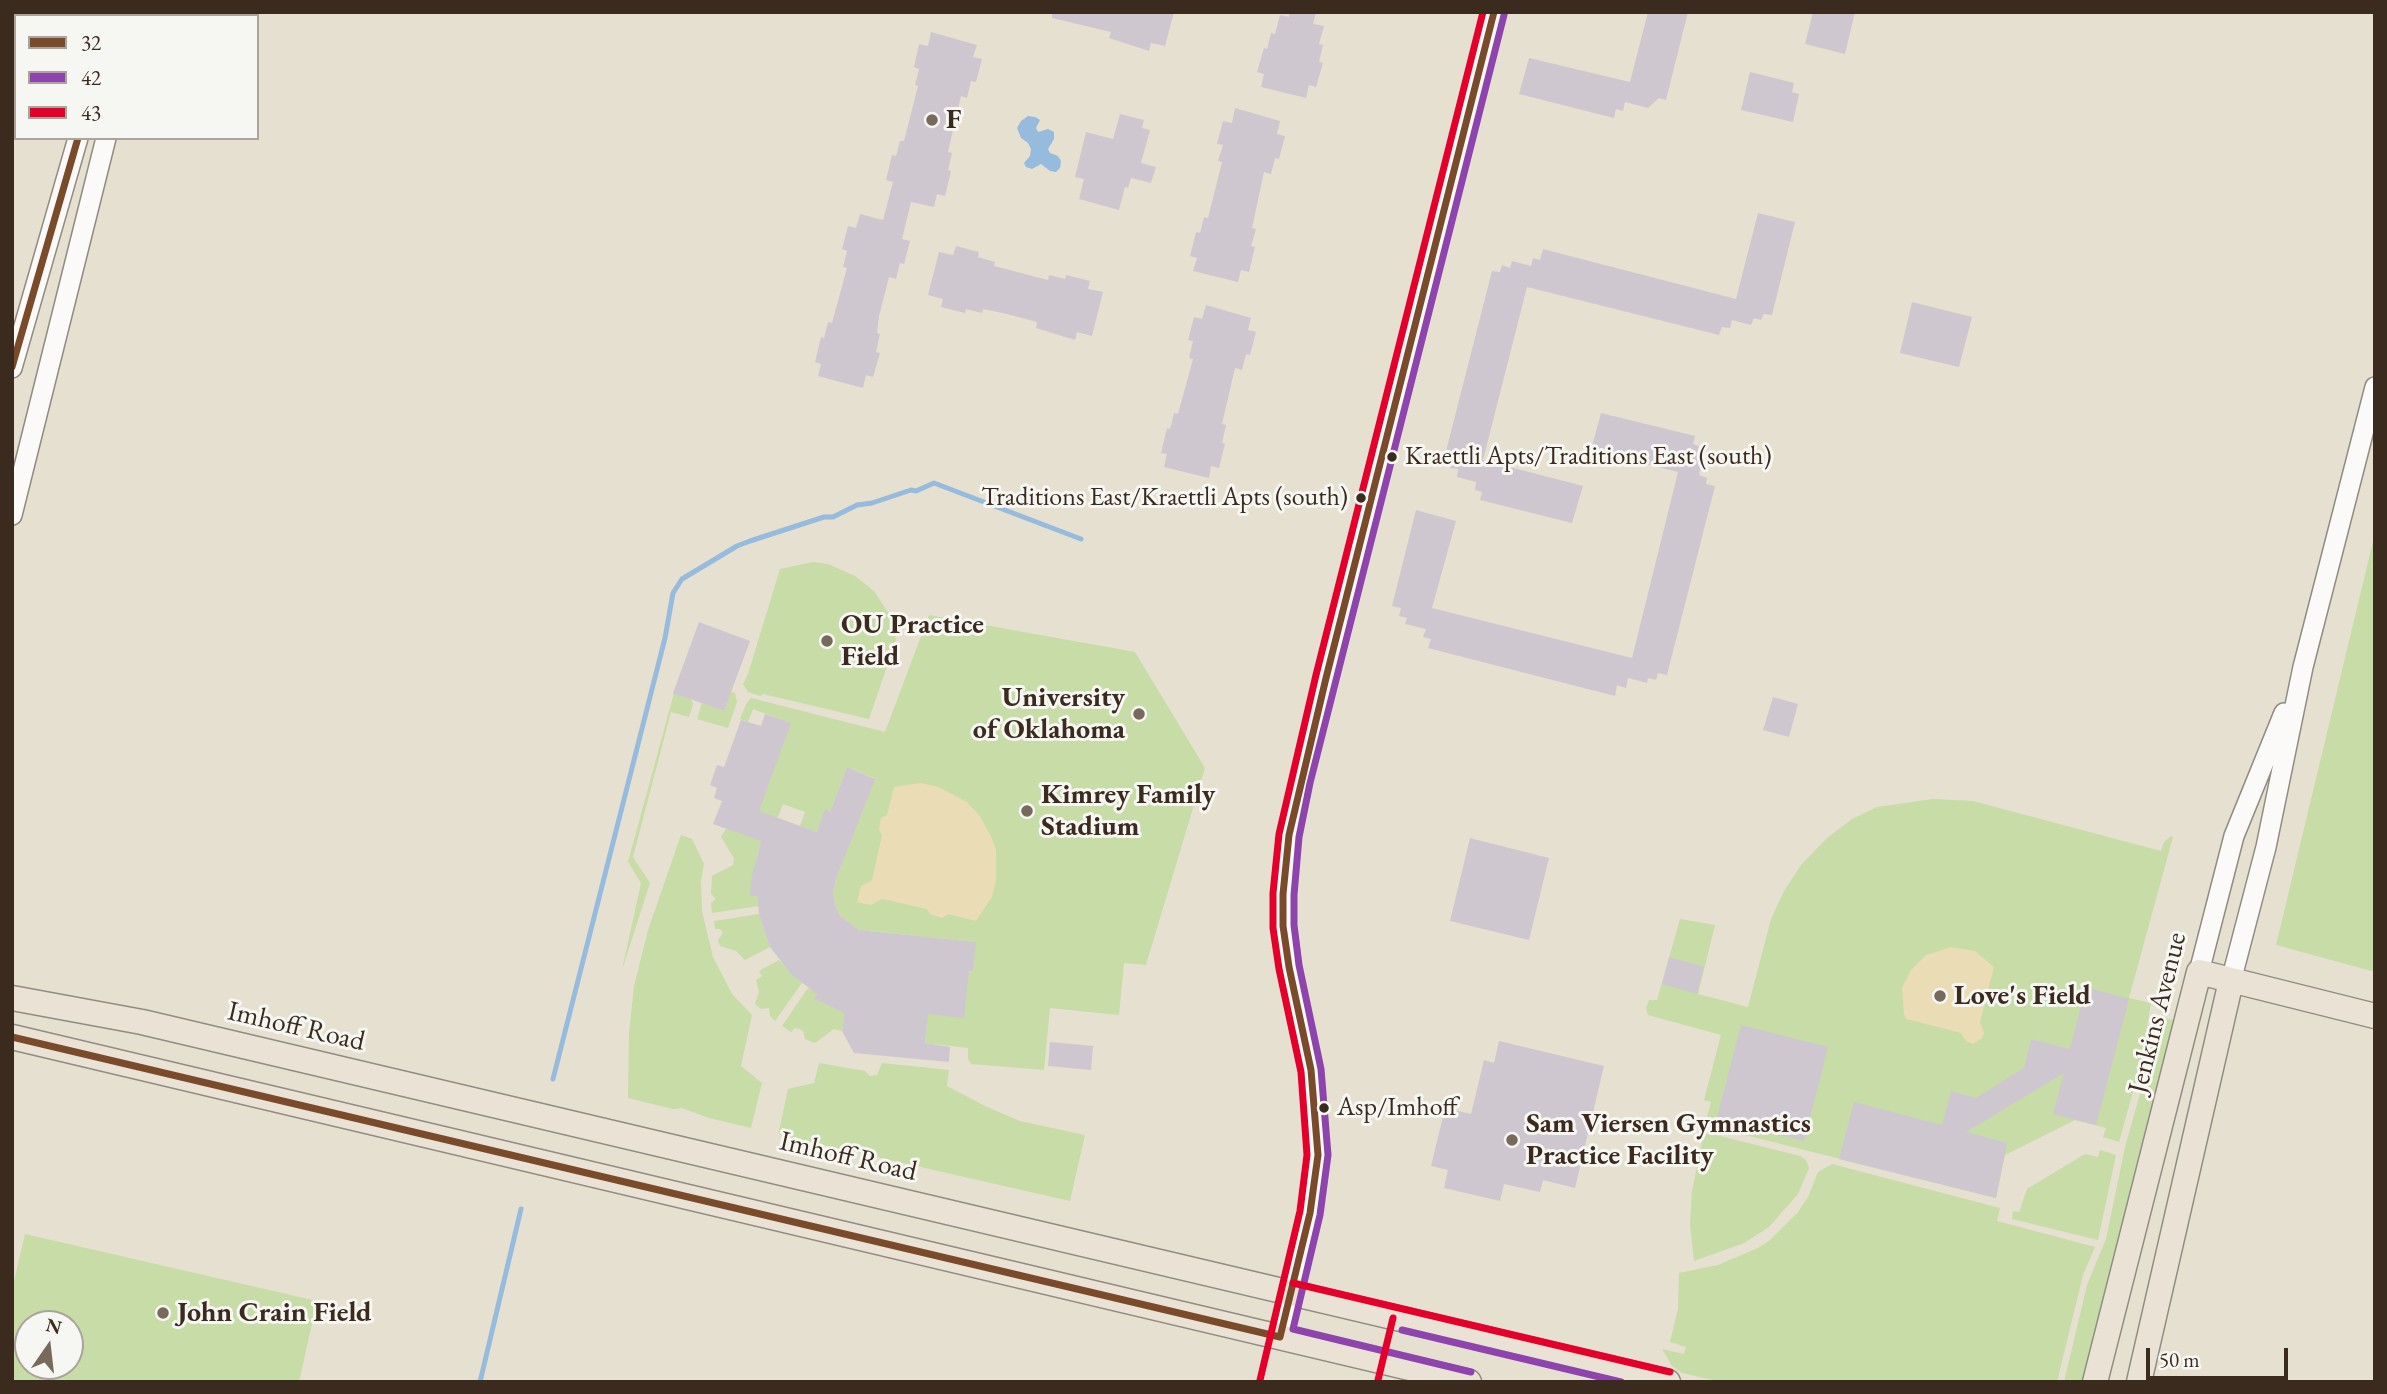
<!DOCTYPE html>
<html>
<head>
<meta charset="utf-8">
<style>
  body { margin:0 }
  #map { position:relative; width:2387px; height:1394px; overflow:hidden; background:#e6e0d1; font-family:"EB Garamond",serif }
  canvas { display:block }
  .frame { position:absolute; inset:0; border:14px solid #3b2a1e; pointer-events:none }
  .legend { position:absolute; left:14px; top:14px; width:245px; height:126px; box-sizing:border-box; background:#f6f6f2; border:2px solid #aba49d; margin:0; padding:9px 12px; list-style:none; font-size:21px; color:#3b2a1e }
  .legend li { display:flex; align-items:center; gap:14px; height:35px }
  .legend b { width:35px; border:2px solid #aba49d }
  .north { position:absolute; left:14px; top:1310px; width:70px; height:70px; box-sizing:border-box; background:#f6f6f2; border:2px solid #aba49d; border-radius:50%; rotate:14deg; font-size:19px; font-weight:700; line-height:28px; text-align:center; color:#3b2a1e }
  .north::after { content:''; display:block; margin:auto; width:24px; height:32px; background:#776a5d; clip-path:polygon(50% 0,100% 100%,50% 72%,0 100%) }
  .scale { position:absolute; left:2146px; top:1348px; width:142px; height:32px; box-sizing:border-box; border:4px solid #3b2a1e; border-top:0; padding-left:9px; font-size:21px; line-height:24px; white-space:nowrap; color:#3b2a1e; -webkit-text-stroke:5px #f6f6f2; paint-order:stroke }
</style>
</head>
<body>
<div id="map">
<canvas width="2387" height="1394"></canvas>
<div class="frame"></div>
<ul class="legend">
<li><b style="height:9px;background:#7a4b2a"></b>32</li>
<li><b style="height:9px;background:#8e44ad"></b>42</li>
<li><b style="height:9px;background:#e4002b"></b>43</li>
</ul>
<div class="north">N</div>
<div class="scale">50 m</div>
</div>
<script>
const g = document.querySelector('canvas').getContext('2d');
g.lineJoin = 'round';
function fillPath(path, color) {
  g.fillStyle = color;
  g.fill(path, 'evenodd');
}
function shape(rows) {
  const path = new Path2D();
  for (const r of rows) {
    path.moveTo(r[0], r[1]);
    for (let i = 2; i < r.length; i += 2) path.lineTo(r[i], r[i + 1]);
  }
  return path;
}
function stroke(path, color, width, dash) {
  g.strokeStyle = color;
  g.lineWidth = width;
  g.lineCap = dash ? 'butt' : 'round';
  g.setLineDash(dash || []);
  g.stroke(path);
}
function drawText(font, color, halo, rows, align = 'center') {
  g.font = font + ' "EB Garamond",serif';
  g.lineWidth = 6;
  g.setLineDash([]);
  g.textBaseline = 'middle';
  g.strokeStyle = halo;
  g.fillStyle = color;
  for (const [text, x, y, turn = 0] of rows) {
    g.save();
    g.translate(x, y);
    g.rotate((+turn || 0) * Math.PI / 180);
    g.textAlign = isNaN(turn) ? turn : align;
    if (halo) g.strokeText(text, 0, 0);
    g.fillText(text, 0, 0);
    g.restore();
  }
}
fillPath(shape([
  [2375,533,2375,972,2276,945],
  [813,562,828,564,855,576,874,591,893,620,896,640,869,719,763,694,760,696,748,692,743,684,748,674,780,569],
  [929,615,1135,652,1205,768,1146,965,1124,963,1119,1015,1050,1008,1044,1070,971,1064,968,1059,968,1048,925,1043,927,1023,845,1015,842,1031,834,1029,815,1043,805,1039,803,1031,799,1029,795,1028,791,1032,782,1026,808,988,817,993,815,999,834,1008,854,1013,926,966,973,972,975,942,859,930,840,916,835,905,833,893,836,879,874,778,847,767,830,812,826,810,817,832,800,826,805,812,783,804,770,837,763,835,757,855,750,896,757,896,758,906,712,913,711,903,716,899,711,894,712,876,733,865,734,858,721,837,790,723,753,709,748,722,740,719,746,704,751,698,885,732],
  [731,692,735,693,737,702,728,728,697,719,702,703,724,711],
  [674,693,691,699,693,704,689,717,671,712,633,857,650,883,622,970,641,883,628,862],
  [1933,799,1973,801,2161,851,2164,842,2171,836,2173,837,2129,998,2151,1003,2141,1063,2119,1142,2103,1137,2106,1128,2075,1120,2005,1155,1996,1198,1705,1125,1711,1102,1704,1100,1721,1035,1648,1015,1646,1008,1649,1000,1657,1000,1680,919,1715,925,1698,994,1748,1007,1771,919,1784,891,1801,865,1827,838,1852,819,1877,807],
  [681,835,692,839,704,864,701,881,702,911,713,957,732,994,752,1015,741,1066,762,1083,751,1128,709,1118,682,1108,673,1109,628,1098,629,1033,634,986,648,930],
  [759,914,770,947,745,960,736,951,720,946,718,940,723,933,720,929,715,929,714,921],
  [779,960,802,983,775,1021,770,1016,769,1008,761,1009,755,1004,759,992,756,980,762,976,759,971],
  [2157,1017,2174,1020,2162,1070,2082,1382,2064,1382,2087,1285,2106,1239,2125,1147,2146,1072],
  [819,1063,865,1071,870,1076,877,1075,882,1063,949,1070,947,1086,985,1106,1020,1121,1085,1135,1070,1201,780,1135,779,1131,788,1089,814,1083],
  [1704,1132,1800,1156,1806,1160,1809,1168,1798,1194,1769,1227,1744,1243,1694,1261,1690,1224,1692,1191],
  [2100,1150,2116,1155,2098,1240,2012,1219,2013,1211,2019,1212,2027,1189,2085,1154,2098,1157],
  [1832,1164,2000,1208,1997,1221,2095,1247,2083,1275,2057,1382,1722,1382,1682,1373,1672,1366,1662,1349,1684,1354,1686,1347,1670,1342,1678,1309,1679,1273,1718,1265,1758,1248,1769,1241,1798,1212,1808,1197,1818,1172],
  [25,1234,317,1301,299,1382,12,1382,12,1290],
  [28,1324,70,1324,70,1366,28,1366]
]), '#c7dca7');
fillPath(shape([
  [921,783,938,787,967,802,979,815,991,836,996,850,996,880,992,897,976,921,948,914,942,918,930,914,927,909,882,899,871,905,857,902,861,886,872,880,882,835,879,830,881,818,887,815,894,787],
  [1951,947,1975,951,1994,967,1980,1022,1984,1033,1982,1038,1973,1044,1966,1041,1961,1033,1906,1019,1904,1014,1902,988,1911,970,1926,955]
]), '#eaddb5');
fillPath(shape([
  [1028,116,1035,117,1040,120,1036,128,1038,132,1048,129,1054,132,1054,139,1048,149,1050,153,1058,156,1061,161,1060,168,1056,172,1050,171,1041,164,1032,169,1026,167,1024,163,1030,156,1031,149,1028,143,1021,138,1017,128,1021,121]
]), '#96bbdd');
stroke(shape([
  [553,1079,665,638,673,593,682,579,737,546,750,541,824,517,833,517,857,505,872,503,911,490,916,491,934,483,1081,539],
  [480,1382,521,1209]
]), '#96bbdd', 5);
fillPath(shape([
  [1052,12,1174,12,1165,46,1151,43,1149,51,1109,38,1111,32,1052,18],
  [1290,12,1316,12,1313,24,1324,26,1319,44,1323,45,1319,62,1323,63,1316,87,1309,85,1306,98,1261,87,1264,74,1257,72,1264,48,1267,49,1271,33,1275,34,1280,15,1289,17],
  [1648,12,1688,12,1666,100,1659,98,1648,108,1625,102,1623,111,1616,109,1614,118,1519,94,1529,58,1630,82],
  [1813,12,1855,12,1845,54,1805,44],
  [931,32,977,45,973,57,982,59,976,82,971,81,967,98,961,96,948,152,952,153,948,170,951,171,945,196,937,194,934,207,911,202,902,239,910,241,904,264,900,263,896,279,889,277,879,316,877,333,880,334,876,352,880,353,873,377,866,375,863,388,818,376,821,364,815,362,821,337,824,338,828,322,832,323,847,268,843,267,847,251,842,249,848,226,856,228,860,214,883,220,893,182,886,180,892,155,896,156,900,141,904,141,918,86,915,85,919,69,914,67,919,44,928,46],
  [1750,72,1794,83,1792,92,1799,94,1793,122,1741,110],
  [1235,108,1280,121,1277,134,1285,136,1279,159,1275,158,1271,174,1264,172,1252,228,1256,229,1251,246,1255,247,1249,272,1241,270,1238,282,1193,271,1197,258,1190,256,1196,232,1200,233,1204,217,1208,218,1222,162,1218,161,1223,145,1217,144,1223,121,1232,123],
  [1120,114,1144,120,1142,128,1150,130,1141,163,1156,167,1151,183,1131,178,1128,188,1125,187,1119,210,1079,199,1084,179,1075,177,1086,132,1113,139],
  [1758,213,1795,222,1772,315,1764,314,1761,320,1754,318,1751,325,1732,320,1730,328,1722,327,1719,335,1527,287,1483,460,1583,486,1572,523,1480,500,1482,492,1475,490,1476,482,1457,477,1458,469,1450,468,1453,460,1444,459,1492,271,1500,272,1502,265,1510,268,1512,261,1531,266,1533,258,1540,260,1543,249,1736,299],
  [956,246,979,252,978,257,995,262,994,266,1048,280,1049,275,1065,279,1066,275,1090,281,1088,289,1103,292,1092,336,1077,332,1075,340,1036,328,1037,322,1003,313,983,309,982,313,966,309,965,313,941,307,943,299,928,295,939,252,953,255],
  [1912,302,1972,317,1959,367,1900,353],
  [1206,305,1251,318,1248,330,1256,332,1250,355,1246,354,1242,370,1235,368,1222,424,1226,425,1222,443,1225,444,1219,468,1211,466,1209,478,1164,467,1167,454,1161,453,1167,428,1170,429,1174,413,1178,414,1193,359,1189,358,1193,341,1188,340,1194,317,1202,319],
  [1601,413,1695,436,1693,444,1699,446,1697,454,1703,456,1699,475,1707,478,1706,484,1715,486,1667,675,1658,673,1656,680,1648,678,1647,683,1628,678,1626,688,1617,685,1615,696,1428,648,1431,639,1423,637,1426,629,1405,624,1407,618,1399,616,1401,608,1392,606,1416,510,1456,521,1432,608,1632,658,1678,472,1591,450],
  [699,622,750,641,724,711,673,693],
  [1773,697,1798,704,1789,737,1763,730],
  [765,714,791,723,759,811,817,832,825,809,830,812,847,767,875,779,836,879,833,893,835,905,840,916,859,930,976,942,973,972,969,971,964,1018,928,1014,925,1043,950,1047,949,1062,854,1053,842,1031,845,1013,814,999,817,994,792,975,770,947,759,914,757,896,750,896,752,875,761,841,713,824,722,801,714,798,717,788,710,785,717,765,724,767,741,720,761,726],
  [1470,838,1549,858,1529,940,1450,921],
  [1669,957,1704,967,1697,994,1662,984],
  [2086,987,2129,999,2096,1125,2053,1114,2064,1073,1966,1132,2007,1143,1996,1198,1839,1159,1854,1102,1942,1125,1951,1091,1976,1098,2024,1068,2031,1039,2070,1049],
  [1741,1025,1828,1047,1804,1141,1717,1118],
  [1499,1041,1604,1066,1575,1188,1543,1180,1540,1192,1504,1184,1500,1201,1444,1188,1448,1170,1431,1166,1445,1108,1471,1114,1484,1060,1494,1063],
  [1050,1042,1093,1046,1091,1070,1048,1066]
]), '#cec7cf');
const minor = shape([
  [111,16,112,12],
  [137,16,138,12],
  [12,103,16,104],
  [12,368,78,138],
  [12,515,106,138],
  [2199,972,2234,836,2284,713],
  [2231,981,2266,847,2303,667,2375,387],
  [1280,1337,1310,1213,1318,1155,1311,1070,1289,967,1283,926,1283,894,1289,835,1326,678,1494,12]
]);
const major = shape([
  [12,998,142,1022,1668,1382],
  [12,1037,1469,1382],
  [2095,1382,2199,972,2375,1016],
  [2139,1382,2231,981]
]);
stroke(minor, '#918c82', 22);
stroke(major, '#918c82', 27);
stroke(minor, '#fbfaf8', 19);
stroke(major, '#e9e2d5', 24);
stroke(shape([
  [12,367,78,138],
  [12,1037,1280,1337,1310,1213,1318,1155,1311,1070,1289,967,1283,926,1283,894,1289,835,1326,678,1494,12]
]), '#7a4b2a', 7);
stroke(shape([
  [1402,1330,1621,1382],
  [1471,1372,1293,1329,1320,1215,1328,1155,1321,1069,1299,965,1294,925,1294,895,1299,837,1310,783,1504,15]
]), '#8e44ad', 7);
stroke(shape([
  [1293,1283,1670,1372],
  [1260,1380,1300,1211,1307,1155,1301,1072,1279,969,1273,928,1273,893,1279,834,1316,675,1483,12],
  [1378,1380,1393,1318]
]), '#e4002b', 7);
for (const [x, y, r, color] of [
  [932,120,7,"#776a5d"],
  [1392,457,6,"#3b2a1e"],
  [1361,498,6,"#3b2a1e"],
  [827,641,7,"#776a5d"],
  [1139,714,7,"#776a5d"],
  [1027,811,7,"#776a5d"],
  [1940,996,7,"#776a5d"],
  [1324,1108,6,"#3b2a1e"],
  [1512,1140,7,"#776a5d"],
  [163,1313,7,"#776a5d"]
]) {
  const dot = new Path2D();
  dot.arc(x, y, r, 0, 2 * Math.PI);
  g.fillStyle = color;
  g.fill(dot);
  stroke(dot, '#f6f6f2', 2.5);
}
drawText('26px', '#3b2a1e', '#f6f6f2', [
  ["Kraettli Apts/Traditions East (south)",1405,457],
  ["Traditions East/Kraettli Apts (south)",1348,498,"right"],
  ["Asp/Imhoff",1337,1108]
], 'left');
drawText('bold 28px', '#3b2a1e', '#f6f6f2', [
  ["F",946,120],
  ["OU Practice",841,625],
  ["Field",841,657],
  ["University",1125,698,"right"],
  ["of Oklahoma",1125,730,"right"],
  ["Kimrey Family",1041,795],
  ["Stadium",1041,827],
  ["Love's Field",1954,996],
  ["Sam Viersen Gymnastics",1526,1124],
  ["Practice Facility",1526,1156],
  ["John Crain Field",177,1313]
], 'left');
drawText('28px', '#3b2a1e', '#f6f6f2', [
  ["Jenkins Avenue",2158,1013,-76],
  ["Imhoff Road",296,1027,13],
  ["Imhoff Road",848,1157,13]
]);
</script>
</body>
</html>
